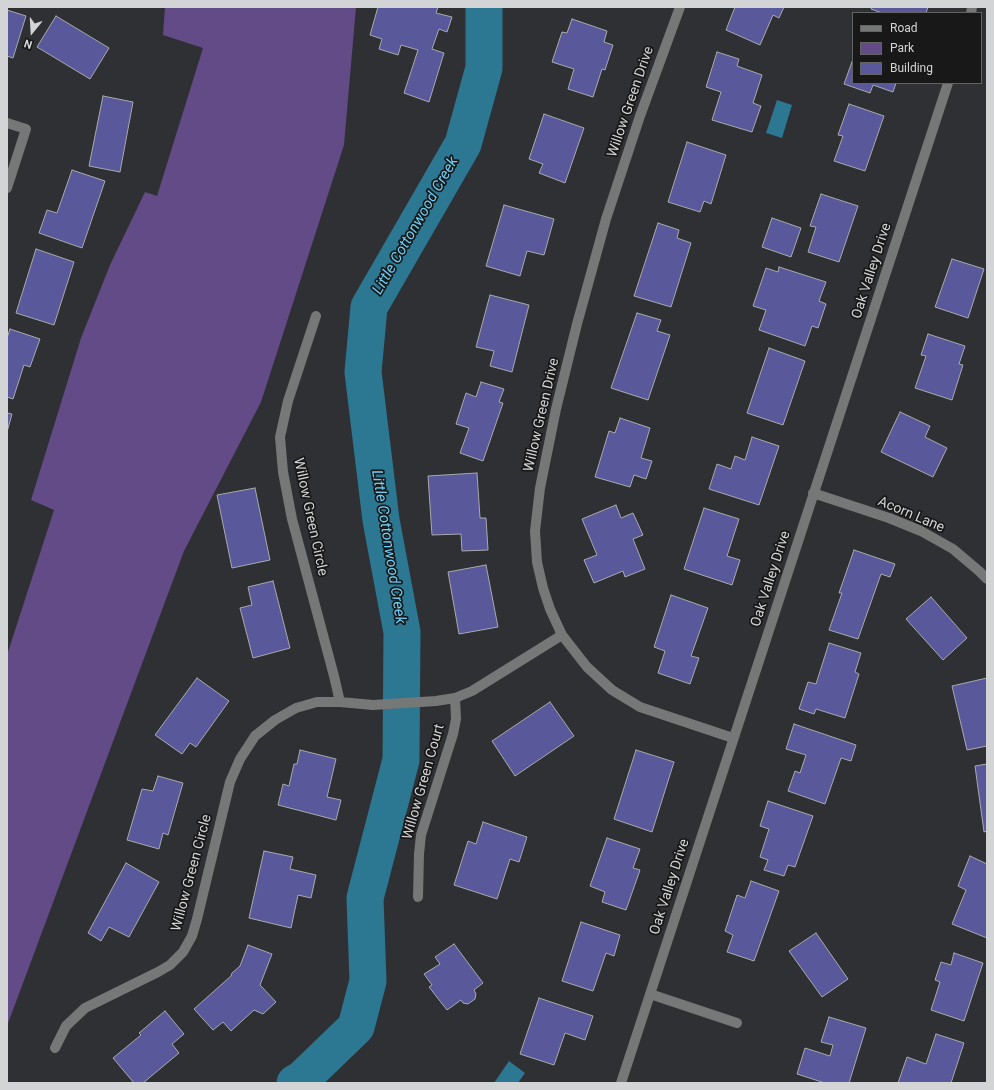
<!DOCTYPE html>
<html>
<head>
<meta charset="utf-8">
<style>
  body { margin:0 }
  #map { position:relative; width:994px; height:1090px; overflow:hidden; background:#2f3033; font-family:Roboto,sans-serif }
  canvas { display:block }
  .frame { position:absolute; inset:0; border:8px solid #d3d4d5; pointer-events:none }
  .legend { position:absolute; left:852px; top:12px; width:130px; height:72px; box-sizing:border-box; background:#181819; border:1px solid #636364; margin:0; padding:5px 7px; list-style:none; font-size:12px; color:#d3d4d5 }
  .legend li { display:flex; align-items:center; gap:8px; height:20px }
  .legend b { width:20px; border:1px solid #636364 }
  .north { position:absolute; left:12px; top:12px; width:40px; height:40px; -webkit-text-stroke:3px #181819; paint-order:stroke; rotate:198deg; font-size:11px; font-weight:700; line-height:16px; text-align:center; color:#d3d4d5 }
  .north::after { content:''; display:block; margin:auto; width:14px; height:18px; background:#d3d4d5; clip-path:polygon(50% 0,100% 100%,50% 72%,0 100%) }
</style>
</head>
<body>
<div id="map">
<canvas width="994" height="1090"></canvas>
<div class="frame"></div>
<ul class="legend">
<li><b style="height:5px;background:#767777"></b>Road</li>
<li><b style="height:11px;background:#634b88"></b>Park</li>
<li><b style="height:11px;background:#58589a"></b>Building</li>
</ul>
<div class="north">N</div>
</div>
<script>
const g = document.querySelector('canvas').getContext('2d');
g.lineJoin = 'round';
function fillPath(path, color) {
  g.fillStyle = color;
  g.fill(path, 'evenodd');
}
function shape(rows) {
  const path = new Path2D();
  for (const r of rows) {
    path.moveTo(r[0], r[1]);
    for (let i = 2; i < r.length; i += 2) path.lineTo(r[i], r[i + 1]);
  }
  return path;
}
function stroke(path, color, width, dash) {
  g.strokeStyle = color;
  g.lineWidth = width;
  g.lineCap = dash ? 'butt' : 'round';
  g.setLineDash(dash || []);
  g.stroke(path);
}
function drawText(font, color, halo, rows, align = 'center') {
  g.font = font + ' Roboto,sans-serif';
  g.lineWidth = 3.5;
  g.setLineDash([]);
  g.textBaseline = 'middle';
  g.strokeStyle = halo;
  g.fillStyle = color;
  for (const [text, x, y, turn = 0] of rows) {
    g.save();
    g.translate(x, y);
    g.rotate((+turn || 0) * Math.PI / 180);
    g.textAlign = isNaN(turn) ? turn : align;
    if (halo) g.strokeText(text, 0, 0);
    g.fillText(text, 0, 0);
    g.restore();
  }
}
fillPath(shape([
  [165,7,356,7,344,145,261,402,184,551,7,1026,7,655,54,510,31,500,81,338,110,265,145,192,157,196,203,48,163,35]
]), '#634b88');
fillPath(shape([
  [777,100,792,105,782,138,766,133],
  [509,1061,525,1073,518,1083,494,1083]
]), '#2c7792');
stroke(shape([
  [295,1083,302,1079,356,1027,368,981,365,898,401,760,402,632,381,520,363,372,369,307,463,144,484,68,484,7]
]), '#2c7792', 37);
const building = shape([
  [378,7,438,7,436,13,452,17,447,32,439,29,432,49,444,53,429,102,404,93,418,50,401,45,398,55,379,49,382,39,370,35,378,7],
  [735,7,784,7,779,18,773,15,760,45,726,30,735,7],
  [872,7,928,7,926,13,882,13,871,9,872,7],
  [7,10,26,16,13,58,7,56,7,10],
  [56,16,109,48,90,79,37,47,56,16],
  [572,19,607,31,604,42,613,45,605,70,602,69,593,97,568,89,574,69,552,62,562,32,567,33,572,19],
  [717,52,739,59,737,66,762,75,753,103,761,106,752,132,712,120,721,92,706,87,717,52],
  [853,59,853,83,896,83,893,92,873,85,870,93,844,84,853,59],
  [103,96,133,102,120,172,89,166,103,96],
  [849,104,884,116,865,171,834,161,843,136,838,135,849,104],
  [544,114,584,128,565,183,539,173,543,164,529,159,544,114],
  [687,142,726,155,711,204,704,201,700,212,668,202,687,142],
  [72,170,105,181,82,248,39,233,47,210,57,213,72,170],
  [821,194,858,206,839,262,808,252,816,227,810,226,821,194],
  [504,205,554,219,544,255,527,251,520,276,486,266,504,205],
  [772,218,801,228,791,257,762,247,772,218],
  [658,223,679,230,677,238,691,243,671,307,634,296,658,223],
  [36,249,74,262,54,325,16,313,36,249],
  [952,259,984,269,968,318,935,307,952,259],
  [779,267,826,282,819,301,826,304,818,328,812,326,805,346,759,330,766,310,753,306,766,268,778,272,779,267],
  [490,295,529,305,512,372,490,366,494,351,476,347,490,295],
  [637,313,661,320,657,331,670,335,648,400,611,388,637,313],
  [10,329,40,339,30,367,24,365,13,399,7,397,7,338,10,329],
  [928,334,965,346,959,364,963,365,952,400,915,388,926,356,921,355,928,334],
  [769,348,805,361,783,425,747,413,769,348],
  [481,382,504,389,499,402,503,403,483,461,460,453,469,428,456,424,466,393,476,397,481,382],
  [900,412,930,426,925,437,947,448,933,477,881,452,900,412],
  [7,413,12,414,7,432,7,413],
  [620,418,650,428,641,458,652,461,646,479,634,475,630,487,595,477,609,431,615,433,620,418],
  [752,437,779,446,759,505,709,489,717,464,731,469,735,456,745,460,752,437],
  [477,473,480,518,486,518,488,550,462,551,461,534,432,535,428,476,477,473],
  [255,488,270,560,232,568,217,495,255,488],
  [616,505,621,518,633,513,643,535,633,539,645,569,625,577,623,571,594,583,584,560,597,555,582,519,616,505],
  [704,508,739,519,727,556,740,560,732,585,684,569,704,508],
  [854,550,895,564,890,577,881,574,858,639,829,630,842,593,839,593,854,550],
  [486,565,498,627,459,634,448,572,486,565],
  [273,581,290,648,253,658,240,608,252,605,248,587,273,581],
  [671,595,708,608,691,656,699,658,690,684,658,673,665,651,654,647,671,595],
  [931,597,967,638,943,660,906,619,931,597],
  [829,643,861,653,855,672,859,674,845,718,816,709,814,714,799,709,808,682,816,684,829,643],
  [197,678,229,701,196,747,190,743,182,754,155,735,197,678],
  [987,678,987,746,967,750,952,686,987,678],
  [550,702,574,736,515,776,492,741,550,702],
  [794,724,856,745,851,761,841,758,825,804,788,791,795,771,800,773,806,755,786,749,794,724],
  [300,750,336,759,327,797,341,800,336,820,278,805,283,784,289,786,294,764,297,764,300,750],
  [636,750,674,762,652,832,614,819,636,750],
  [987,764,987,831,984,832,975,766,987,764],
  [158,776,183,783,168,835,163,833,159,849,127,840,142,789,153,791,158,776],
  [768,801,813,816,795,867,788,865,784,876,764,870,768,860,760,857,769,829,760,826,768,801],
  [483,822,527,837,519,862,510,859,497,899,454,885,468,841,476,844,483,822],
  [607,838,640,849,633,868,640,870,626,910,602,902,605,892,590,886,607,838],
  [264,851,293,857,290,869,316,875,311,898,298,895,291,928,249,918,264,851],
  [970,856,987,864,987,938,952,924,966,890,958,886,970,856],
  [126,863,159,882,129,937,109,927,101,941,88,933,126,863],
  [751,881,779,891,754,961,727,952,733,935,725,931,737,895,745,898,751,881],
  [581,922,620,935,614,956,606,953,593,991,562,981,581,922],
  [816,933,848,979,822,997,789,951,816,933],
  [454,944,483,983,474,990,476,994,475,999,468,1004,463,1003,461,1000,447,1010,429,987,432,985,424,974,440,964,435,957,454,944],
  [248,945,272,954,260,985,276,1002,263,1014,254,1010,231,1031,223,1022,213,1030,194,1009,231,976,232,973,240,966,248,945],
  [954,953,983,963,964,1021,931,1010,940,982,935,980,941,962,951,965,954,953],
  [539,998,593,1016,585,1040,565,1033,554,1065,520,1054,539,998],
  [165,1011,184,1034,172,1044,179,1053,143,1083,134,1083,113,1058,141,1035,139,1033,165,1011],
  [829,1017,866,1028,849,1083,825,1083,797,1074,805,1048,830,1056,833,1045,821,1042,829,1017],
  [936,1034,964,1043,951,1083,898,1083,907,1057,926,1064,936,1034]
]);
fillPath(building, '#58589a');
stroke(building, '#a9aaac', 1);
stroke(shape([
  [680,7,640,116,606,219,577,324,556,409,540,488,535,531,537,562,543,588,550,609,562,635,587,667,612,690,640,707,733,738],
  [971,13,972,7],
  [7,123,26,129,7,188],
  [316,316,288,401,280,437,283,472,292,519,334,676,340,702],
  [813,493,889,518,921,531,953,549,979,571,987,579],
  [418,897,419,854,421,835,453,734,456,719,455,698],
  [650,994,737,1023],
  [55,1048,66,1026,85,1008,158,972,170,965,183,952,192,936,197,919,230,782,240,759,255,736,275,720,296,708,317,702,340,702,373,705,436,701,455,698,472,691,562,635],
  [621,1083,948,83]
]), '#767777', 10);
drawText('14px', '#d3d4d5', '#181819', [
  ["Willow Green Drive",631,102,-71],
  ["Oak Valley Drive",872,271,-72],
  ["Willow Green Drive",542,415,-77],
  ["Acorn Lane",911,515,23],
  ["Willow Green Circle",310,517,78],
  ["Oak Valley Drive",771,579,-72],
  ["Willow Green Court",424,782,-74],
  ["Willow Green Circle",192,873,-75],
  ["Oak Valley Drive",670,887,-72]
]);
drawText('italic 15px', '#6dd1f8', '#181819', [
  ["Little Cottonwood Creek",416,226,-60],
  ["Little Cottonwood Creek",388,547,81]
]);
</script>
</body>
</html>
